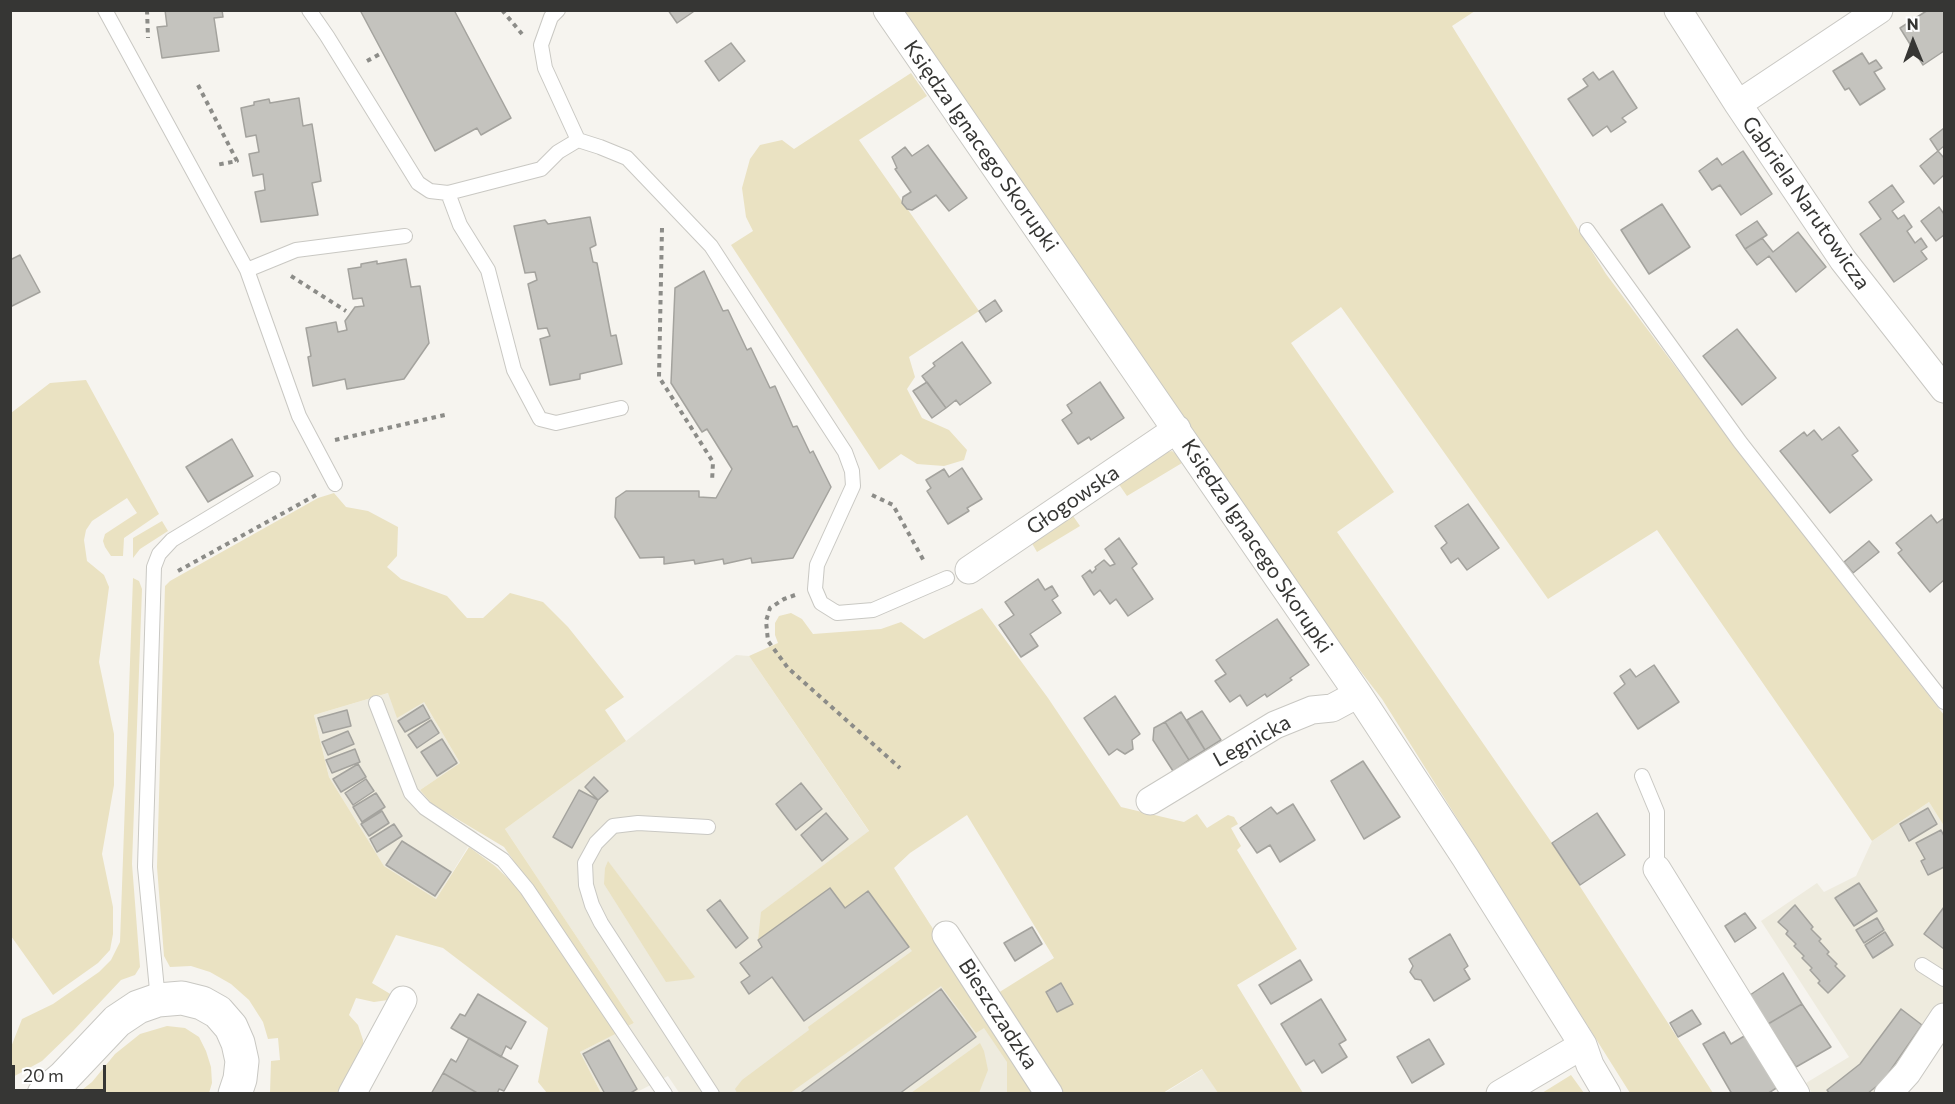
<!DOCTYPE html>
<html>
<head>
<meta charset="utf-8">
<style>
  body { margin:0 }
  #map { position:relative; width:1955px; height:1104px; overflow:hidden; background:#f6f4ef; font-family:Commissioner,sans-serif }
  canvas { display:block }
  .frame { position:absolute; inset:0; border:12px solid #363634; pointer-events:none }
  .north { position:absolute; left:1883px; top:12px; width:60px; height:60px; -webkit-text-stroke:4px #fff; paint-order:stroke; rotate:359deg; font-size:16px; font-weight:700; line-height:24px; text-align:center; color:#363634 }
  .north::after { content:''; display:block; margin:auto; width:21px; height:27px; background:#363634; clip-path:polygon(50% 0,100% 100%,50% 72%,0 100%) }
  .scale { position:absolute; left:12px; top:1065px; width:94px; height:27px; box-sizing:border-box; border:3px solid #363634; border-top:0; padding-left:8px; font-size:18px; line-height:21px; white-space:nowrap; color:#363634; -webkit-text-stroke:4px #fff; paint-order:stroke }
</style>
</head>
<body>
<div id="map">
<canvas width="1955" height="1104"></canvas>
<div class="frame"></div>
<div class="north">N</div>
<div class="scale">20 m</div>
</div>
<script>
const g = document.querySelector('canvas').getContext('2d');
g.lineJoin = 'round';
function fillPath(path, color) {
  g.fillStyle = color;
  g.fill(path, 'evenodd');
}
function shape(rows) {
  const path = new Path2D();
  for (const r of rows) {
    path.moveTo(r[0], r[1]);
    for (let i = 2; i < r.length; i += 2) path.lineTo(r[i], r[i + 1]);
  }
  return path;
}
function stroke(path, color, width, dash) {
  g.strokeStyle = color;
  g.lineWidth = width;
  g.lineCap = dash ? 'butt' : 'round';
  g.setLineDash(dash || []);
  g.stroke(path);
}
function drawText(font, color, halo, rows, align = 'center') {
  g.font = font + ' Commissioner,sans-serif';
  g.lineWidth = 4.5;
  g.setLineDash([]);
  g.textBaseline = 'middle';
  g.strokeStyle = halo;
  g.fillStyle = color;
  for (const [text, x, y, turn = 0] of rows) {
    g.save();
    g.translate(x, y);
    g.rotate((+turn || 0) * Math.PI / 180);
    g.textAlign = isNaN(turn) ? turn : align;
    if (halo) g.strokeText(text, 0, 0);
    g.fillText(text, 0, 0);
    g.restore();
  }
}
fillPath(shape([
  [736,655,749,656,894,868,1038,1093,680,1094,668,1076,635,1093,601,1093,580,1052,634,1023,505,829,626,741],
  [388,693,424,702,460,763,420,790,432,804,477,832,436,899,384,866,329,777,314,715],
  [1929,802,1944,826,1944,1022,1900,1093,1812,1093,1806,1083,1849,1057,1761,921,1817,883,1824,892,1856,876,1872,841],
  [1203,1069,1218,1093,1163,1094]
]), '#eeebde');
fillPath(shape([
  [903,11,1475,11,1452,26,1606,274,1746,461,1944,715,1944,826,1929,802,1872,841,1657,530,1548,599,1341,307,1291,343,1394,492,1337,532,1552,843,1713,1093,1630,1093,1382,699,1321,620],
  [911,73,927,96,859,140,979,311,909,357,915,377,907,389,922,418,949,430,967,450,964,460,944,466,917,464,901,454,879,470,731,245,753,231,746,217,742,188,750,159,760,145,782,140,794,149],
  [86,380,159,514,124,538,123,556,111,556,105,547,103,541,105,534,137,513,127,498,92,521,86,530,84,540,87,561,104,575,109,587,99,662,114,734,114,785,102,854,113,907,113,934,110,950,98,963,53,995,11,936,11,413,50,383],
  [1172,451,1176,454,1182,463,1127,496,1118,483,1164,453],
  [334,493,346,507,368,511,398,527,397,556,387,567,401,579,447,596,467,618,483,618,510,593,543,602,568,627,624,697,605,710,626,741,505,829,634,1023,628,1026,504,847,432,804,420,790,460,763,424,702,397,718,388,693,314,715,329,777,384,866,436,899,469,847,495,866,521,891,619,1032,580,1052,601,1093,547,1093,538,1082,548,1028,443,948,396,935,372,983,392,995,388,1000,374,1002,356,998,349,1015,358,1025,363,1040,363,1053,339,1093,270,1093,271,1061,280,1060,278,1038,268,1039,263,1022,249,1000,231,984,210,972,191,966,170,967,164,956,157,867,165,586,170,581,318,498],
  [1071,513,1080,526,1037,552,1030,540],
  [162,521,168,531,140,549,133,558,133,538],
  [133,578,139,581,142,589,132,864,140,967,135,975,121,980,73,1031,42,1061,11,1078,11,1047,22,1019,53,1004,99,972,111,960,120,942],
  [982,608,1048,698,1121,807,1184,822,1197,814,1207,828,1228,815,1234,817,1238,824,1231,828,1241,846,1237,850,1297,949,1237,985,1303,1093,1218,1093,1202,1069,1163,1093,1057,1093,998,993,1054,958,967,815,910,853,894,868,1038,1093,1007,1093,1007,1062,984,1028,976,1033,941,986,790,1093,737,1093,735,1089,742,1080,809,1030,808,1027,912,951,868,891,845,908,830,888,758,940,761,912,869,831,749,656,778,643,775,635,775,623,779,616,791,613,802,619,813,634,881,629,901,622,924,639],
  [608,861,695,977,691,979,666,982,604,884,605,868],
  [167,1026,185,1028,199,1037,206,1051,211,1067,212,1083,209,1093,78,1093,92,1082,115,1054,140,1034],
  [980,1043,984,1051,988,1070,979,1093,911,1093],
  [1571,1075,1584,1093,1542,1093]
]), '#eae2c2');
const building = shape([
  [165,10,222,10,223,17,214,18,219,51,162,58,157,27,167,26,165,10],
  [360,10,454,10,511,118,481,135,477,128,435,151,360,10],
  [668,10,692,10,693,12,677,23,668,10],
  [1928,10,1944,10,1944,51,1923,65,1900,28,1928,10],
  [731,43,745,61,719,81,705,61,731,43],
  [1862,53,1869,64,1876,60,1882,68,1874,72,1885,89,1860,105,1849,88,1845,90,1833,71,1862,53],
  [1613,71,1637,108,1622,118,1626,122,1611,132,1607,126,1593,136,1568,99,1588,86,1583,79,1593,72,1599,80,1613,71],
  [299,98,303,126,312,124,321,181,312,183,318,215,261,222,255,192,265,190,263,174,253,176,249,154,259,152,256,135,246,137,241,108,254,105,254,102,269,99,270,103,299,98],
  [1944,128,1944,146,1938,151,1930,139,1944,128],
  [928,145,967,198,949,211,936,195,912,210,907,209,902,203,903,197,911,192,895,169,897,168,892,157,905,147,912,156,928,145],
  [1743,151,1772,194,1741,215,1720,185,1712,190,1699,171,1717,158,1722,165,1743,151],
  [1938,151,1944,158,1944,175,1934,184,1920,166,1938,151],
  [1892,185,1904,202,1892,211,1898,219,1904,215,1912,227,1907,231,1915,243,1921,238,1927,247,1921,251,1927,259,1894,282,1860,234,1881,219,1869,202,1892,185],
  [1662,204,1690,247,1649,274,1621,230,1662,204],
  [1939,207,1944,214,1944,235,1936,241,1921,221,1939,207],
  [590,217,596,245,590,248,593,262,597,263,611,336,616,335,622,364,580,374,580,379,550,385,540,339,550,336,547,328,538,329,528,284,537,280,535,272,525,273,514,226,545,220,548,224,590,217],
  [1757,221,1767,235,1745,249,1736,235,1757,221],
  [1798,232,1826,267,1796,292,1769,256,1757,265,1745,249,1762,238,1773,252,1798,232],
  [20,255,40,292,10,307,10,260,20,255],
  [406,259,411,287,420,286,429,343,404,379,347,389,345,379,313,386,308,357,311,356,306,328,336,322,338,332,347,330,345,321,355,307,364,306,362,298,353,299,348,269,361,267,361,264,377,261,377,264,406,259],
  [704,271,723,311,728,310,747,350,751,348,770,388,775,386,793,427,797,426,810,453,813,451,831,487,793,558,752,563,751,558,724,564,723,559,695,564,694,560,664,564,664,557,640,558,615,517,616,498,626,491,699,491,699,497,716,498,732,469,707,429,702,432,671,383,675,288,704,271],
  [995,300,1002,311,986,322,979,311,995,300],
  [1737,329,1776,378,1742,405,1703,356,1737,329],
  [962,342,991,383,960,405,956,400,946,408,922,376,935,366,933,363,962,342],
  [927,382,946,408,932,418,913,391,927,382],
  [1100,382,1124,418,1091,440,1089,437,1078,444,1062,420,1072,413,1067,405,1100,382],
  [1839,427,1858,451,1852,455,1872,480,1830,513,1780,451,1804,432,1807,436,1814,430,1822,440,1839,427],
  [232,439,253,476,208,502,186,467,232,439],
  [962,468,982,499,967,508,969,511,948,524,927,491,931,488,926,480,944,469,949,477,962,468],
  [1468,504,1499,548,1467,570,1458,558,1451,563,1441,548,1447,543,1435,526,1468,504],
  [1931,515,1937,523,1944,518,1944,580,1930,592,1898,553,1902,550,1896,543,1931,515],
  [1119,538,1137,564,1132,568,1153,599,1128,616,1116,599,1110,604,1100,590,1094,595,1082,576,1090,570,1092,573,1096,569,1095,567,1104,560,1110,566,1115,564,1105,549,1119,538],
  [1869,541,1879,552,1853,573,1844,562,1869,541],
  [1038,579,1045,590,1052,586,1058,596,1052,600,1061,613,1030,634,1038,646,1021,657,999,625,1014,615,1005,602,1038,579],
  [1277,619,1309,665,1290,678,1292,680,1267,697,1265,694,1247,706,1240,695,1230,702,1215,681,1226,674,1216,660,1277,619],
  [1654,665,1679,702,1638,729,1614,693,1625,684,1620,676,1630,669,1636,677,1654,665],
  [1115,696,1140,734,1132,740,1133,749,1125,754,1117,749,1109,755,1084,718,1115,696],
  [423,705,430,718,405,732,398,721,423,705],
  [347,710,351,726,323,733,318,718,347,710],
  [1202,711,1221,740,1205,750,1187,720,1202,711],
  [1181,712,1205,750,1189,760,1165,722,1181,712],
  [431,720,439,733,417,748,408,735,431,720],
  [1165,722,1189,760,1173,771,1153,740,1154,728,1165,722],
  [348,731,354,744,328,755,322,742,348,731],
  [442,739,457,763,437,776,421,752,442,739],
  [355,749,360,762,332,773,326,760,355,749],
  [1363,761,1400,817,1364,839,1331,781,1363,761],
  [358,764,366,777,341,792,333,779,358,764],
  [594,777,608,791,598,800,585,787,594,777],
  [366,779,374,791,353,805,345,793,366,779],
  [801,783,822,809,796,830,776,804,801,783],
  [579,790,598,800,572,848,553,837,579,790],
  [376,793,385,807,362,822,353,807,376,793],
  [1293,804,1315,840,1280,862,1270,845,1257,853,1240,828,1271,807,1277,814,1293,804],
  [1928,808,1937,824,1909,841,1900,824,1928,808],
  [382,811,389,823,369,836,361,824,382,811],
  [826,813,848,839,822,861,801,835,826,813],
  [1597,813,1625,855,1580,885,1552,843,1597,813],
  [394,824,402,836,377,852,370,839,394,824],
  [1941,830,1944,836,1944,867,1928,875,1921,861,1925,859,1916,843,1941,830],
  [402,841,451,872,435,896,386,865,402,841],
  [1859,883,1877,911,1854,926,1835,898,1859,883],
  [830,888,845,908,868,891,909,947,804,1021,772,977,749,994,741,982,750,976,740,963,762,947,758,940,830,888],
  [720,900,748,938,736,948,707,910,720,900],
  [1795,905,1813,927,1811,929,1821,939,1819,941,1829,952,1827,954,1837,964,1835,966,1845,976,1828,993,1818,983,1820,981,1810,970,1812,968,1802,958,1804,956,1794,946,1796,944,1786,934,1788,931,1778,922,1795,905],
  [1944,907,1944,949,1924,934,1944,907],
  [1745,913,1756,928,1735,942,1725,926,1745,913],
  [1877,918,1884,930,1864,943,1856,930,1877,918],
  [1032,927,1042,944,1015,961,1004,943,1032,927],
  [1885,932,1893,945,1873,958,1865,945,1885,932],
  [1450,934,1468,966,1464,969,1470,979,1434,1001,1421,980,1415,979,1410,972,1413,966,1409,959,1450,934],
  [1300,960,1312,980,1271,1004,1259,985,1300,960],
  [1783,973,1802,1004,1768,1024,1750,995,1783,973],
  [1061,983,1073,1004,1057,1012,1046,992,1061,983],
  [941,989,976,1037,899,1094,799,1094,941,989],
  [478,994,526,1022,511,1049,506,1046,501,1057,451,1028,460,1014,465,1016,478,994],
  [1321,999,1346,1040,1339,1044,1347,1057,1322,1073,1314,1060,1306,1065,1281,1024,1321,999],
  [1802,1004,1831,1047,1796,1067,1768,1024,1802,1004],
  [1901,1009,1922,1025,1883,1081,1867,1094,1830,1094,1827,1090,1860,1064,1901,1009],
  [1692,1010,1701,1024,1678,1037,1670,1023,1692,1010],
  [1724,1032,1731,1044,1746,1035,1778,1087,1767,1094,1732,1094,1703,1044,1724,1032],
  [469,1038,518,1066,504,1091,499,1089,497,1094,479,1094,443,1073,451,1059,456,1062,469,1038],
  [1429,1039,1444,1064,1412,1083,1397,1057,1429,1039],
  [609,1040,637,1089,629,1094,605,1094,583,1054,609,1040],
  [443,1073,479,1094,431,1094,443,1073]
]);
fillPath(building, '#c4c3be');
stroke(building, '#a4a39e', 1.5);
const service = shape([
  [105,10,247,270,296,250,405,236],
  [309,10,327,36,418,183,430,191,448,193,541,169,558,152,578,140,600,147,627,158,711,246,845,452,852,471,853,486,817,565,815,589,821,603,837,613,873,610,947,578],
  [558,10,551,17,541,45,545,68,578,140],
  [448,193,460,225,488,270,514,370,540,419,556,423,621,408],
  [1587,230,1740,442,1944,702],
  [247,270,299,416,335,484],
  [376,703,411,793,425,808,503,860,527,889,665,1094],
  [1642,776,1657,812,1657,869],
  [708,827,638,823,613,826,596,843,585,863,586,885,592,905,601,923,712,1094],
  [1922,965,1944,979],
  [158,1000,145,867,154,567,159,554,172,540,273,479]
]);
const minor = shape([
  [887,10,1358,694,1465,857,1583,1045,1590,1065,1607,1094],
  [1678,10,1738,104,1843,260,1944,389],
  [1738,104,1879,10],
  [969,570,1177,429],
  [1150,801,1275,725,1312,710,1332,708,1358,694],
  [1657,869,1796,1094],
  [946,935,1049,1094],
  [352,1094,403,1000],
  [1500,1094,1583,1045],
  [1888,1094,1907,1073,1944,1017]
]);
const tertiary = shape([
  [44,1094,64,1077,117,1021,138,1007,158,1000,182,998,202,1003,218,1012,231,1027,238,1043,242,1061,240,1079,235,1094]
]);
stroke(service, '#c9c8c3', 16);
stroke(minor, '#c9c8c3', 29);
stroke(tertiary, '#c9c8c3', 35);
stroke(shape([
  [147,10,148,38],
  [502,10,522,34],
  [367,61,380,54],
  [198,85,237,161,216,165],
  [662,228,659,377,713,462,712,482],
  [291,276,346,311],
  [335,440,449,414],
  [872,495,893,505,925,563],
  [178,571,316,495],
  [795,595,784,599,770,608,766,621,768,641,788,668,900,768]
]), '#8c8c88', 4, [4.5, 4.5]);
stroke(service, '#fff', 14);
stroke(minor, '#fff', 27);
stroke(tertiary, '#fff', 33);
drawText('21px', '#363634', '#fff', [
  ["Księdza Ignacego Skorupki",981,146,55],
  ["Gabriela Narutowicza",1806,203,55],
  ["Głogowska",1073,500,-34],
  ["Księdza Ignacego Skorupki",1257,546,56],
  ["Legnicka",1252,741,-29],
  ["Bieszczadzka",998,1014,57]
]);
</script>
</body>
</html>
